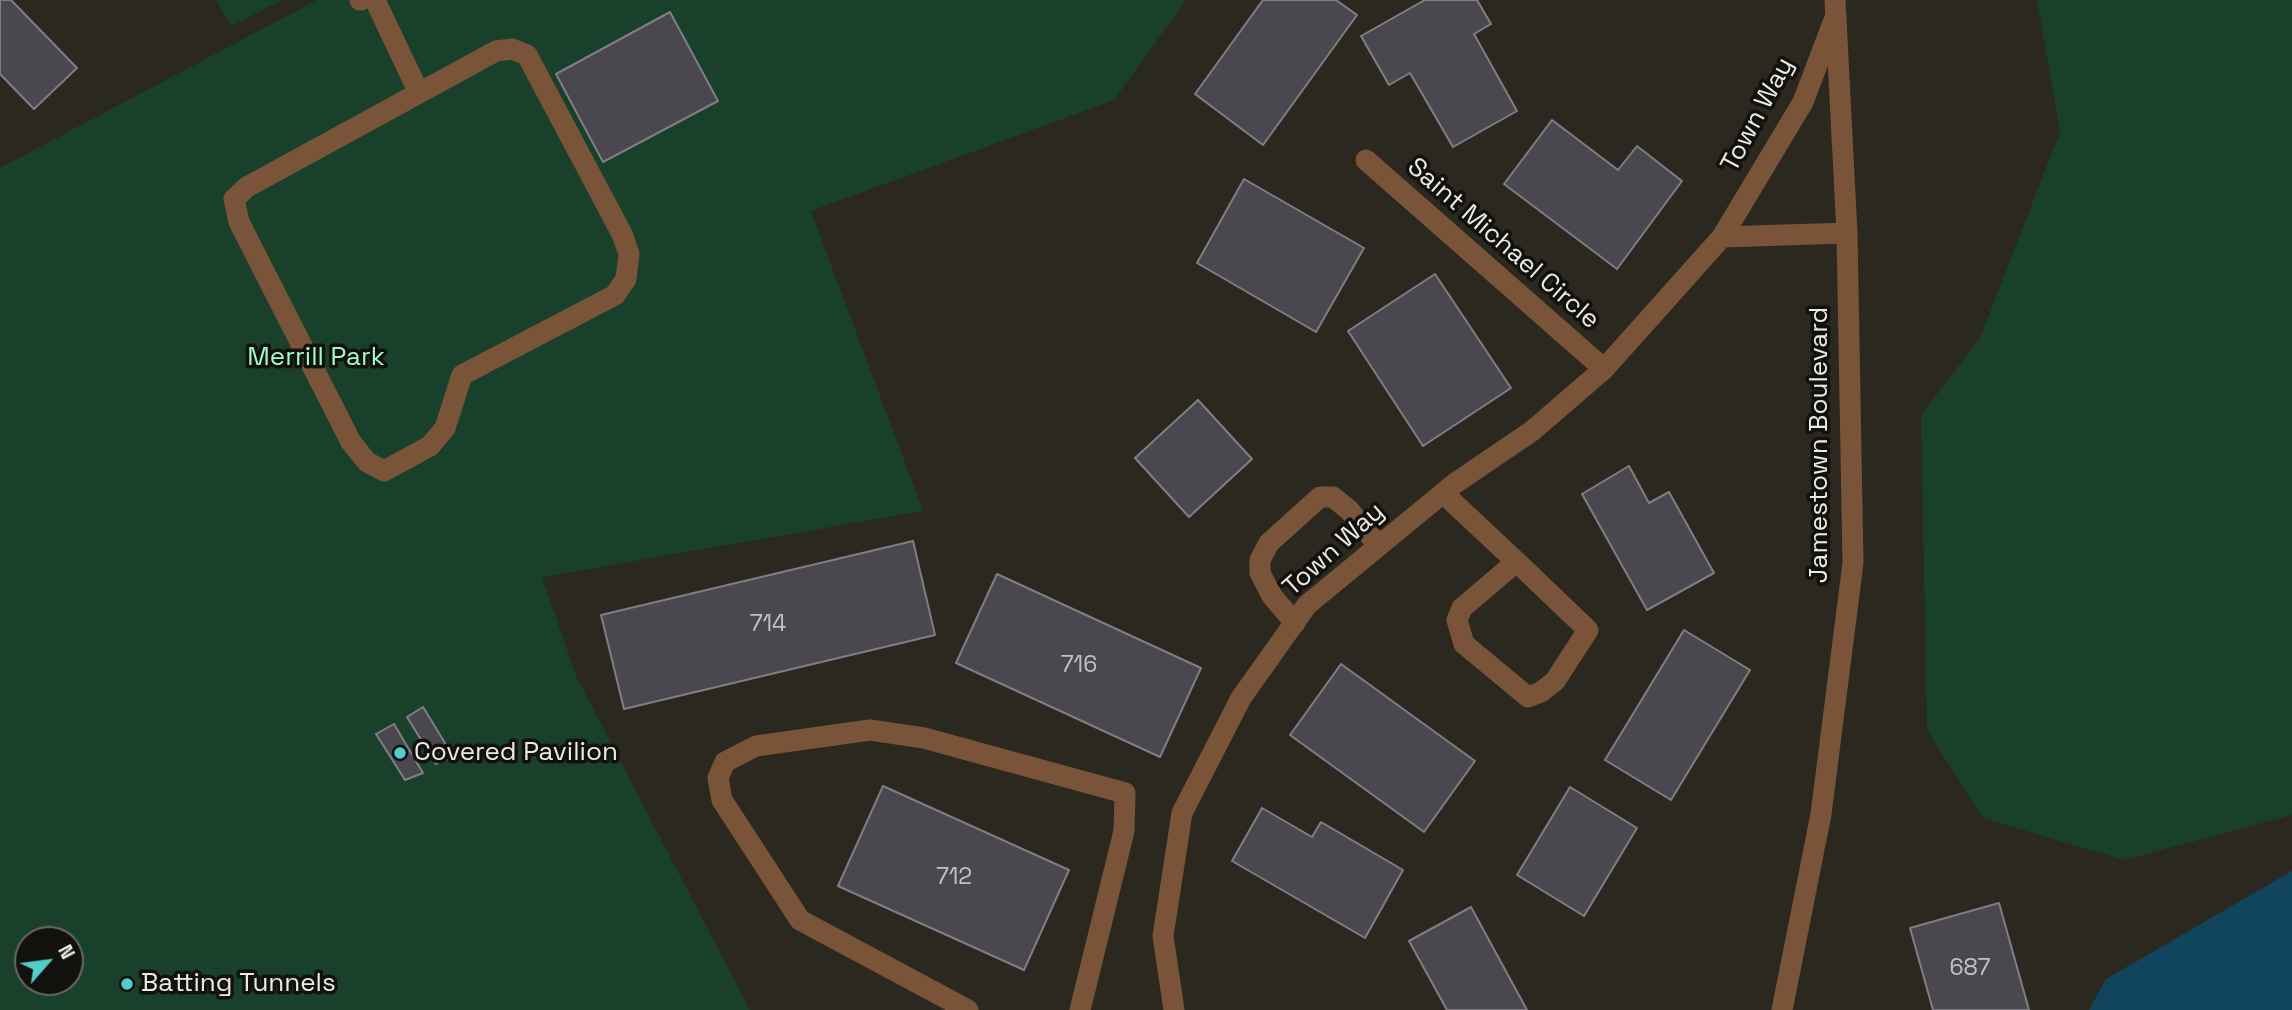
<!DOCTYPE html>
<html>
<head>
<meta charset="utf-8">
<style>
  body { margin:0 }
  #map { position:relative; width:2292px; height:1010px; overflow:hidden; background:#2b2820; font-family:"Space Grotesk",sans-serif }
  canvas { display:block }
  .north { position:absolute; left:14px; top:926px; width:70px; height:70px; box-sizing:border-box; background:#12110d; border:2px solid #696863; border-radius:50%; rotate:62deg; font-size:19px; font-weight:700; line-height:28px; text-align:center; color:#eceae5 }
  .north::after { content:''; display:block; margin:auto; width:24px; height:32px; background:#52cdcc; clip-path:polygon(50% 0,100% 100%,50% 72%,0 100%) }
</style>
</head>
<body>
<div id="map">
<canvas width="2292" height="1010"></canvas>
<div class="north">N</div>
</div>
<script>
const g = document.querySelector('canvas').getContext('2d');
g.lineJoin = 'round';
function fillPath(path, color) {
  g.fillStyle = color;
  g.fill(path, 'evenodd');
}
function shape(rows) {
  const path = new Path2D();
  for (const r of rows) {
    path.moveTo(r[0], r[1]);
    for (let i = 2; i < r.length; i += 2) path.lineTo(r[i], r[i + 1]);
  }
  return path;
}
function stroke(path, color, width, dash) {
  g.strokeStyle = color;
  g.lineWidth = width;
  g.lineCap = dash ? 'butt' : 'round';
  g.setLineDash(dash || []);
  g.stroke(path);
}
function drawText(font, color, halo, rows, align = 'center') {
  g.font = font + ' "Space Grotesk",sans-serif';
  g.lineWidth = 7;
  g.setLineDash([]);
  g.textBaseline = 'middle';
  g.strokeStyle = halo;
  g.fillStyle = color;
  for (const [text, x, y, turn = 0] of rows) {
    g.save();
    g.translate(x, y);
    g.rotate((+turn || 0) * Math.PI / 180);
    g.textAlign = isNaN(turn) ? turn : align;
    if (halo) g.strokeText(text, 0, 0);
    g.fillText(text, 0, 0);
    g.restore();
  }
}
fillPath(shape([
  [216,0,282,0,232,26],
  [317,0,1186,0,1114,100,811,211,923,511,542,577,576,676,750,1010,0,1010,0,168],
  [28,940,70,940,70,982,28,982],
  [2037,0,2292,0,2292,815,2124,860,1983,818,1927,730,1921,415,1980,338,2060,132]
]), '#19402b');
fillPath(shape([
  [2292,871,2292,1010,2089,1010,2106,979]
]), '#11455d');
const building = shape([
  [0,0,11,0,77,68,34,109,0,74,0,0],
  [1263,0,1336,0,1357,15,1263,145,1195,94,1263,0],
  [1425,0,1477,0,1491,24,1474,34,1517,111,1453,147,1410,73,1389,85,1361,36,1425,0],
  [670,12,718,101,603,162,556,74,670,12],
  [1552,120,1618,170,1637,146,1682,181,1617,269,1504,184,1552,120],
  [1244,179,1364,248,1316,332,1197,263,1244,179],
  [1435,274,1511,388,1423,446,1348,331,1435,274],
  [1198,400,1252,459,1189,517,1135,458,1198,400],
  [1629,466,1649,503,1669,492,1714,573,1647,610,1582,494,1629,466],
  [913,541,935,635,624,709,601,615,913,541],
  [997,574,1201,668,1160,757,956,663,997,574],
  [1684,630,1750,670,1671,800,1605,760,1684,630],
  [1341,664,1475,761,1424,832,1290,735,1341,664],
  [423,707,453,756,436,764,407,717,423,707],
  [394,724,423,773,405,780,376,734,394,724],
  [883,786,1069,870,1024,970,838,886,883,786],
  [1570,787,1637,828,1584,916,1517,875,1570,787],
  [1262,808,1312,837,1321,822,1403,870,1365,938,1232,861,1262,808],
  [1999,903,2029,1010,1933,1010,1910,928,1999,903],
  [1471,907,1527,1010,1447,1010,1409,941,1471,907]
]);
fillPath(building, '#4a474f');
stroke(building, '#817d86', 2);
stroke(shape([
  [360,0,361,0],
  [375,0,419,93],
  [512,49,527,55,622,234,629,254,626,279,615,295,462,375,445,428,430,446,384,471,367,462,351,442,239,222,234,199,247,187,496,51,512,49],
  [1366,160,1604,369],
  [1722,237,1847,233],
  [1443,493,1520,565,1588,630,1555,681,1541,692,1528,697,1464,644,1457,620,1462,608,1516,562],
  [1295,623,1272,596,1260,573,1260,560,1269,543,1320,497,1333,497,1349,510,1379,546],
  [968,1010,800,920,722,800,718,778,725,762,756,746,870,730,924,738,1125,793,1124,831,1080,1010],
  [1174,1010,1163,936,1182,813,1241,698,1307,605,1454,484,1532,431,1604,369,1722,237,1803,102,1836,15],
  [1782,1010,1821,814,1853,563,1847,233,1835,0]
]), '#7a5439', 21);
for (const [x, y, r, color] of [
  [400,753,7,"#52cdcc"],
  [127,984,7,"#52cdcc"]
]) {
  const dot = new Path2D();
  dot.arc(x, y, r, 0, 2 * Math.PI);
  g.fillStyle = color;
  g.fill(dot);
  stroke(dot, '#12110d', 2.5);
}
drawText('23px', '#c4c1c0', null, [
  ["714",768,625],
  ["716",1079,666],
  ["712",954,878],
  ["687",1970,969]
]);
drawText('26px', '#eceae5', '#12110d', [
  ["Town Way",1758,115,-62],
  ["Saint Michael Circle",1503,244,41],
  ["Jamestown Boulevard",1820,445,-90],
  ["Town Way",1334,550,-42]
]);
drawText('26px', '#9ffbc7', '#12110d', [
  ["Merrill Park",316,358]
]);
drawText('26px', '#eceae5', '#12110d', [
  ["Covered Pavilion",414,753],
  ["Batting Tunnels",141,984]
], 'left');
</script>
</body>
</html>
